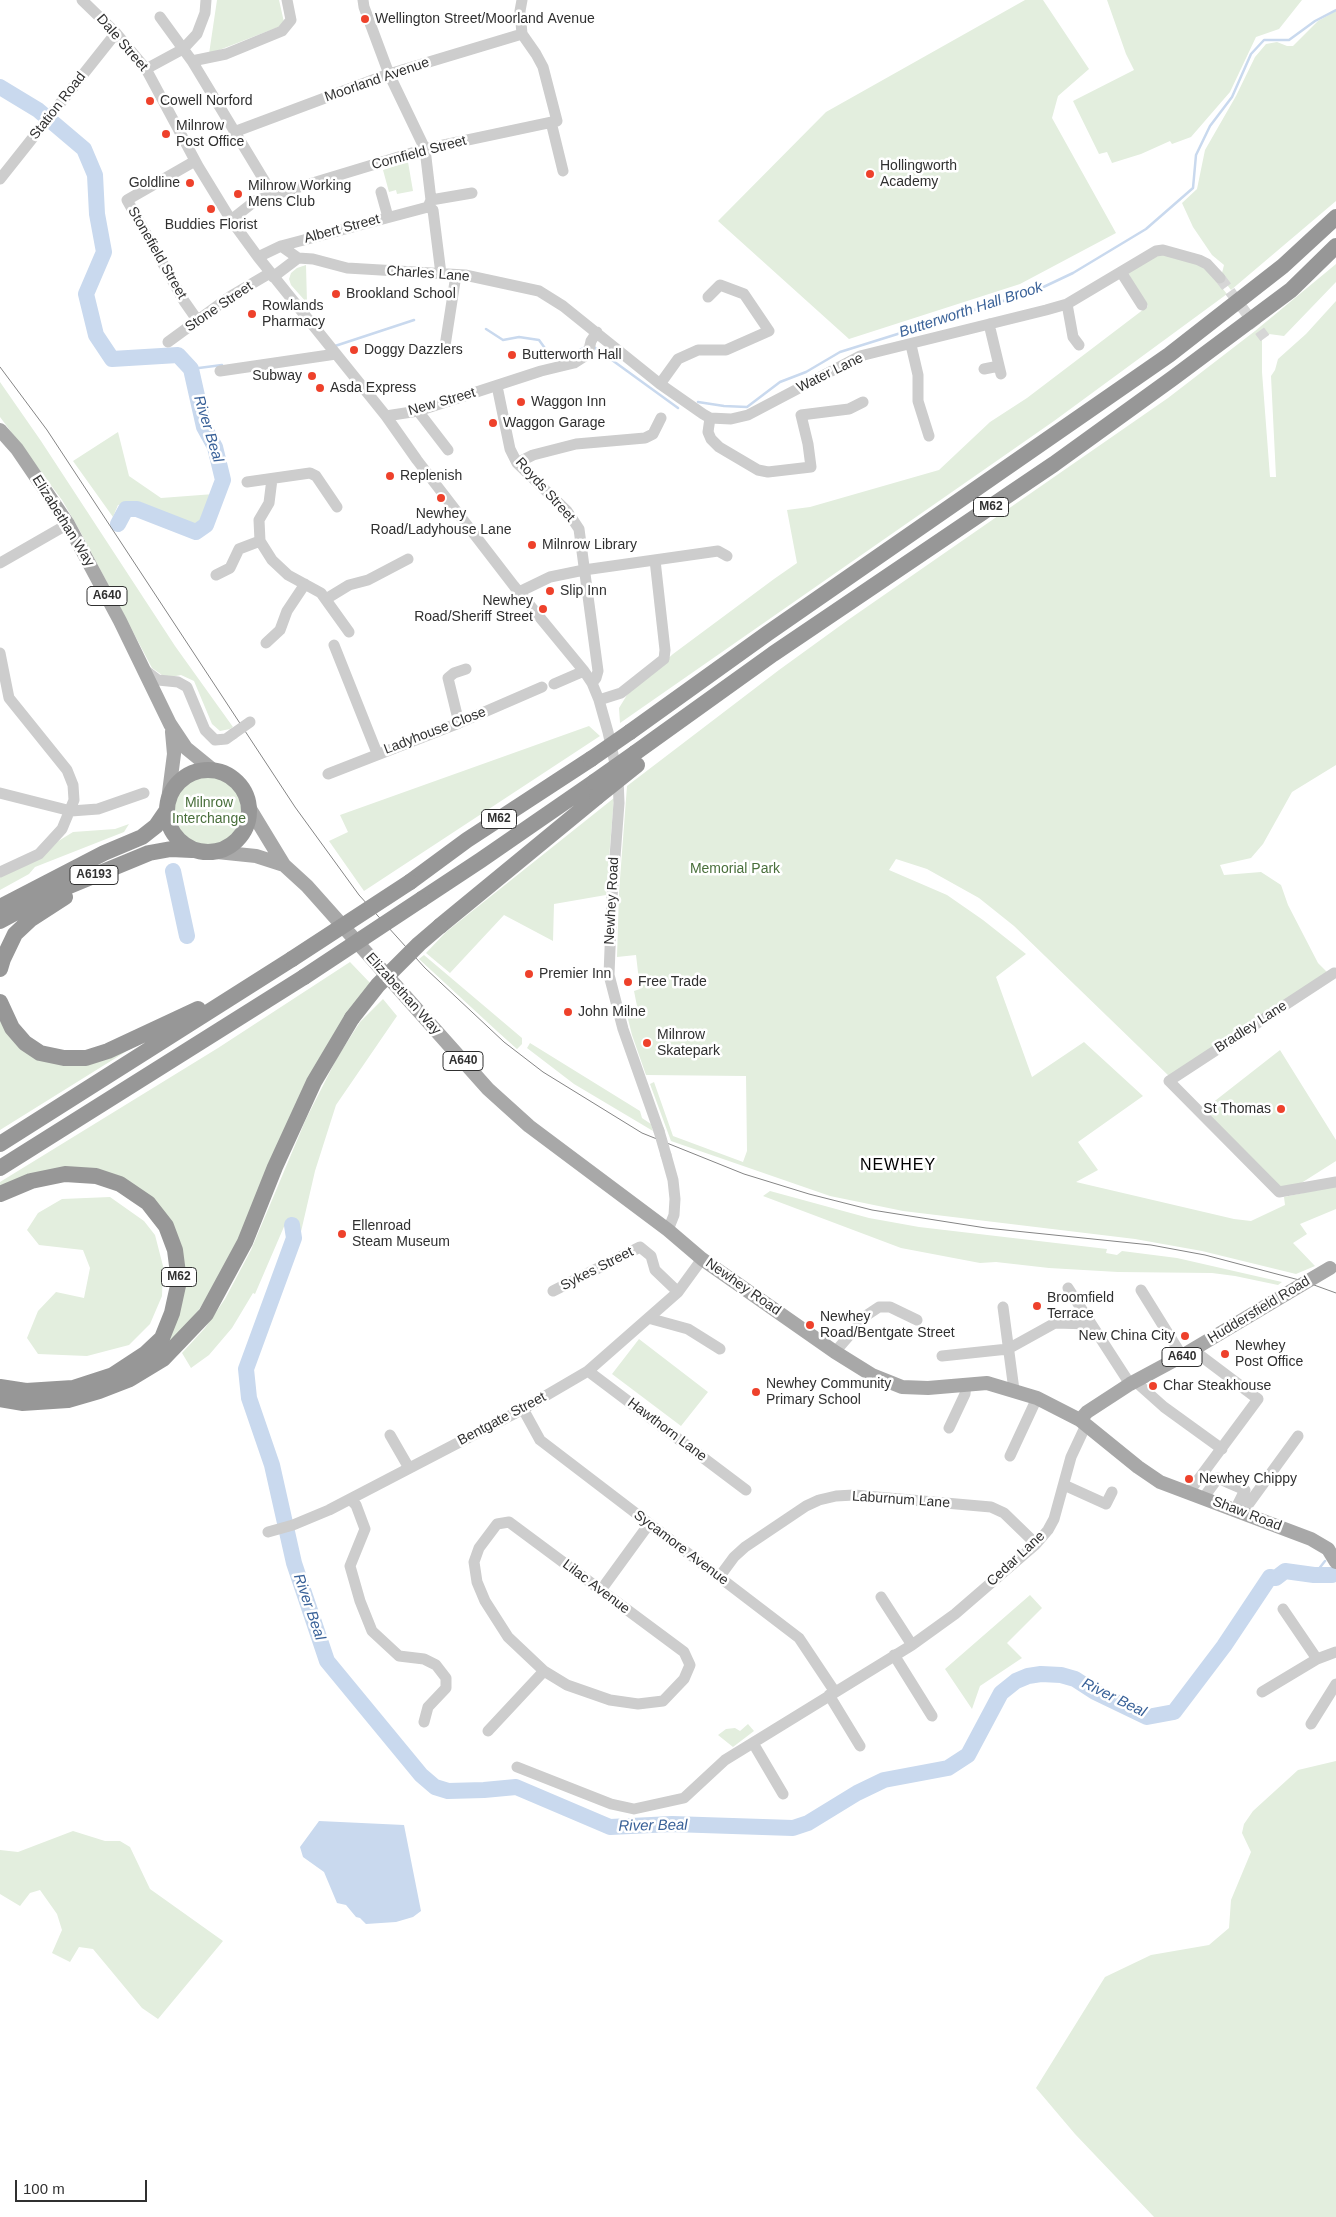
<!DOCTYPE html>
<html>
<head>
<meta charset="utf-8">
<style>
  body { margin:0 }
  #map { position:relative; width:1336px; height:2217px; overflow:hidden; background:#fff; font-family:Arial,sans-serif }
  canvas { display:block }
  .scale { position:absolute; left:15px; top:2180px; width:132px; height:22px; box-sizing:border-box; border:2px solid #303030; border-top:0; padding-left:6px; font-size:15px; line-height:18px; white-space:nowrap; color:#303030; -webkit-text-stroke:4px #fff; paint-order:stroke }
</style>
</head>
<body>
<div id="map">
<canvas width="1336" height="2217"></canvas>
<div class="scale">100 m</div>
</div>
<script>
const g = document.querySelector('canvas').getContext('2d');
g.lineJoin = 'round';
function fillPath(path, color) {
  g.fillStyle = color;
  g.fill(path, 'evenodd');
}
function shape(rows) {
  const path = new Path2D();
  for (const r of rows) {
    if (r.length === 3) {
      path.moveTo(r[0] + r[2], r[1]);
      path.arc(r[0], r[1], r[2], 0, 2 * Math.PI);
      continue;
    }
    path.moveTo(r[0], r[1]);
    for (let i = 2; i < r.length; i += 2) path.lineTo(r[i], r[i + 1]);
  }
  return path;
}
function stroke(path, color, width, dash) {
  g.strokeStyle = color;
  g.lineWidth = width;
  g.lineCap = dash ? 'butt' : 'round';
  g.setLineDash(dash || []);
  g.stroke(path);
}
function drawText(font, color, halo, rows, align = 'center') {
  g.font = font + ' Arial,sans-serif';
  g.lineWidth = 5;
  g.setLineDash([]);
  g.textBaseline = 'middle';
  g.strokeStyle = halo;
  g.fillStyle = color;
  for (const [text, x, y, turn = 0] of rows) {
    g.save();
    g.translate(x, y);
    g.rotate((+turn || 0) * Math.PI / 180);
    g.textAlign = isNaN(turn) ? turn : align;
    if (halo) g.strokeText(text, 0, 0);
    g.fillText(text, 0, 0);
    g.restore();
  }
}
fillPath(shape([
  [217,0,279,0,284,22,281,26,209,54],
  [1025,0,1043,0,1089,69,1058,96,1052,118,1116,233,1020,284,849,339,718,221,826,112],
  [1107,0,1302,0,1279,29,1256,37,1230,92,1191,137,1172,144,1170,141,1141,154,1112,163,1107,152,1099,154,1073,101,1134,70,1126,54],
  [1336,11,1336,201,1231,290,1221,277,1224,265,1212,255,1193,227,1182,203,1197,189,1205,150,1236,96,1255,57,1266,44,1277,42,1287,46,1293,46,1318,21],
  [408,162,413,191,397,194,396,190,389,192,383,170],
  [1157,253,1203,264,1227,294,1054,421,620,723,619,708,627,695,673,654,774,579,797,563,787,510,810,507,939,470,990,422,1027,398,1148,306,1133,283,1128,272],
  [1336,264,1336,282,1284,336,1269,334,1262,339,1262,372,1270,477,1276,477,1271,376,1275,370,1278,359,1306,334,1336,301,1336,765,1292,792,1263,844,1251,858,1220,865,1224,875,1261,872,1281,885,1288,905,1318,963,1328,973,1170,1077,1014,926,979,898,927,869,896,859,889,870,947,895,983,920,1026,954,996,977,1032,1077,1084,1042,1143,1096,1078,1142,1098,1170,1076,1182,1234,1219,1251,1221,1285,1205,1284,1197,1336,1186,1336,1209,1300,1224,1307,1234,1293,1243,1315,1266,1296,1274,1202,1251,1135,1239,903,1211,830,1196,671,1141,650,1084,654,1082,673,1136,743,1162,747,1151,746,1076,646,1075,632,1035,627,1015,638,1011,634,991,640,989,636,955,617,957,619,892,627,786,779,670,848,620,1168,398,1255,331],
  [306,265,307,303,291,285,289,279,291,273,297,268],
  [0,382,41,441,175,646,233,727,230,729,220,731,212,724,194,681,181,675,171,677,162,675,152,668,80,531,62,500,0,417],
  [118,432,129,476,161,498,214,494,205,522,199,527,193,527,146,506,131,503,118,505,113,517,73,461],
  [589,726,600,736,364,891,329,841,348,832,340,815],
  [208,811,34],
  [614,798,606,895,554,904,553,941,504,915,450,973,426,953,446,932],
  [129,824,124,832,35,867,29,874,0,890,0,877,73,832,115,829],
  [424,955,522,1038,522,1044,517,1049,498,1032,419,959],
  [350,962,373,986,217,1281,198,1311,167,1346,177,1313,168,1223,106,1175,0,1190,0,1182,218,1048],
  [383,999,397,1016,336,1105,315,1171,300,1236,296,1224,286,1222,255,1294,253,1293,232,1328,209,1355,191,1368,182,1353,205,1328,225,1299,251,1250,306,1119,337,1058,360,1022],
  [0,1015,47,1059,151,1036,0,1130],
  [530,1043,640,1111,642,1118,651,1124,653,1131,574,1084,527,1048],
  [1280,1050,1336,1140,1336,1161,1295,1187,1278,1189,1202,1111],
  [770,1191,869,1218,919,1227,1107,1249,1106,1253,1117,1255,1122,1251,1177,1258,1282,1282,1278,1285,1235,1276,1212,1273,1118,1272,1049,1268,996,1262,980,1263,901,1248,763,1196],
  [110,1197,144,1221,155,1235,163,1266,162,1296,150,1324,129,1345,87,1356,38,1354,27,1338,38,1311,56,1292,84,1298,90,1268,83,1250,39,1245,27,1230,38,1213,62,1199],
  [639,1339,708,1392,681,1426,612,1374],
  [1030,1595,1042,1608,1007,1643,1022,1658,980,1686,972,1709,945,1669],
  [748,1724,754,1731,733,1747,718,1735,726,1729,735,1728,740,1731],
  [1336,1761,1336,2217,1154,2217,1075,2134,1036,2088,1105,1977,1151,1955,1209,1945,1229,1928,1231,1900,1251,1852,1242,1833,1244,1824,1253,1811,1298,1770],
  [73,1831,105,1841,120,1841,130,1847,150,1889,223,1941,158,2019,142,2008,93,1949,79,1947,70,1962,52,1953,62,1930,57,1914,40,1890,30,1893,20,1906,0,1894,0,1850,18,1852]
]), '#e3eede');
fillPath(shape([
  [319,1821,404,1825,421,1911,413,1917,396,1922,366,1924,360,1918,356,1917,346,1905,337,1903,324,1872,303,1857,300,1847]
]), '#c9d9ee');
stroke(shape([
  [486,329,503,340,519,337,539,340,552,358,563,358,586,347],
  [335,346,414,320],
  [594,347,678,408],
  [191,369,222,365],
  [698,402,724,406,747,407,780,382,806,372,840,352,1035,291,1073,273,1146,229,1193,188,1196,155,1210,126,1232,97,1251,54,1264,40,1289,40,1315,21,1336,10],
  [1314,1575,1325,1561]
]), '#c9d9ee', 2.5);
stroke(shape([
  [0,87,38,110,84,149,95,175,97,214,104,252,86,294,96,335,112,359,178,355,191,369,204,427,215,447,223,480,206,525,196,532,137,509,126,509,118,524],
  [173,871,187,936],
  [292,1225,294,1238,246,1369,249,1398,272,1465,294,1563,327,1661,421,1775,435,1787,448,1791,484,1790,516,1787,610,1827,672,1824,793,1828,808,1823,857,1793,884,1780,948,1768,968,1755,1001,1693,1016,1681,1028,1676,1041,1674,1061,1675,1075,1679,1095,1692,1147,1717,1174,1712,1224,1646,1270,1577,1276,1578,1285,1571,1314,1575,1332,1575]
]), '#c9d9ee', 16);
stroke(shape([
  [1220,278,1265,338]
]), '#d6d6d6', 11, [11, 5.5]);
stroke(shape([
  [82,0,116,33,146,69,198,166,231,220,258,257,386,416,417,460,514,586,584,671,592,683,599,700,608,732,618,777,619,803,612,897,609,975,623,1029,659,1131],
  [363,0,364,7,389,74,425,149,431,200,428,207],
  [160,17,192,61,273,195],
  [192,61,226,54,282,31,291,20,287,0],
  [146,69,183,49,197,34,205,13,206,0],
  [551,122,563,171],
  [234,132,389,74,522,34],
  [195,161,127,200,184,301,198,321],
  [0,179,116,33],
  [381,192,388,217],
  [431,200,472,193],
  [428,207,433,210,441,274],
  [231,220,255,201,273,195,425,149,557,121,543,67,536,54,522,34,520,11,522,0],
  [281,246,298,258,313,259,347,268,465,275,539,291,563,306,660,384,703,414,710,418,731,419,748,415,860,356,1046,310,1067,304,1156,251,1163,250,1199,260,1207,264,1220,278],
  [258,257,281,246,428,207],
  [1121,272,1142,305],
  [273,277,298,258],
  [1067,304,1073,337,1079,345],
  [989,324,1001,374],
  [168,342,231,296,270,273],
  [911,345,918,375,918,401,929,436],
  [445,346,456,275],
  [984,369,999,366],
  [220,371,336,354],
  [660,384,678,359,698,350,726,350,769,331,744,294,720,285,708,297],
  [497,386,510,449,517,463,567,511,579,529,598,671,596,678,592,683],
  [418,411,448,450],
  [386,416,418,411,541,371,574,363,588,354,591,341,597,332],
  [710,418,708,432,711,439,719,447,758,470,768,472,811,467,808,444,801,415,849,409,863,402],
  [517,463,533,455,576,444,645,438,653,434,661,418],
  [272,479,269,503,259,520,260,541,272,560,288,575,321,593,349,632],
  [247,482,310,473,316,476,337,507],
  [0,563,68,524],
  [216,575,230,568,239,549,260,541],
  [519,592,550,577,584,570,718,551,727,556],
  [326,599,349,585,368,580,408,559],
  [266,643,280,630,287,611,305,584],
  [334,645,377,753],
  [0,653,9,698,67,770,73,785,74,800,62,829,39,854,0,872],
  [145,670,158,680,178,682,187,687,205,730,215,740,226,739,233,734],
  [554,684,584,671],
  [599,700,621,693,664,659,665,650,655,560],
  [459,723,448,678,454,673,466,669],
  [328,774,459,723,542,687],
  [0,793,71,811,98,809,144,793],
  [1334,973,1169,1081,1279,1192,1336,1182],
  [666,1155,673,1180,675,1199,674,1215,668,1230],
  [1068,1288,1130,1384],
  [1141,1290,1182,1356],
  [553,1291,640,1247,651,1256,655,1270,678,1292],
  [1003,1307,1014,1390],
  [648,1318,688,1329,720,1349],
  [835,1352,867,1315,879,1307,890,1307,917,1320],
  [942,1356,1008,1349,1055,1323,1091,1324],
  [588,1371,746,1490],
  [1136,1382,1164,1407,1222,1449],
  [523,1409,540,1440,799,1638,835,1692],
  [949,1428,965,1394,966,1384],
  [390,1435,409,1468],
  [1010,1456,1037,1398],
  [1064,1485,1106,1504,1112,1492],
  [1189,1492,1258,1399,1193,1350],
  [1204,1497,1218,1478,1231,1484,1245,1490,1235,1510],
  [350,1499,356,1505,365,1529,350,1566,360,1601,372,1631,399,1656,424,1659,436,1665,446,1678,446,1688,428,1707,424,1722],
  [1242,1513,1298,1436],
  [509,1522,684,1652,690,1665,684,1679,663,1701,638,1704,610,1700,567,1685,544,1671,508,1637,485,1601,477,1582,474,1562,479,1548,497,1524,509,1522],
  [268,1532,293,1525,329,1510,523,1409,588,1371,678,1292,702,1259],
  [720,1576,734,1557,745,1547,806,1506,819,1500,836,1496,854,1495,991,1507,1004,1513,1036,1544],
  [601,1590,649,1524],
  [881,1597,912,1645],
  [1283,1609,1317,1659],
  [894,1655,932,1716],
  [1262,1692,1317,1659,1336,1652],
  [829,1695,860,1746],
  [1311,1724,1336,1684],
  [488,1731,544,1671],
  [753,1743,783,1794],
  [517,1767,611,1804,634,1809,684,1798,725,1760,912,1645,955,1614,1036,1544,1048,1530,1054,1519,1071,1457,1086,1425]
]), '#cdcdcd', 11);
stroke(shape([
  [0,430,17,449,68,524,120,621,170,724,186,748,213,770],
  [168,800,174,754,172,732],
  [250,809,284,865,307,886,488,1089,529,1126,668,1230,702,1259,835,1352,872,1375,902,1387,928,1388,987,1383,1037,1398,1080,1420,1138,1467,1160,1482,1311,1539,1328,1549,1336,1562],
  [217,852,256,856,284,865],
  [1080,1420,1087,1412,1130,1384,1182,1356,1286,1294]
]), '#a8a8a8', 14);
stroke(shape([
  [630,732,768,633,1169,355,1283,266,1336,217],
  [635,753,773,654,1054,464,1173,378,1291,290,1336,246],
  [208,811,41],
  [410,882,467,840,591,759],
  [422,899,481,860,594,782],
  [0,907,104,853,142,837,156,826,167,810],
  [0,921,52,893,149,853,171,849,192,850],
  [440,926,597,797],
  [0,969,3,959,15,934,31,919,65,897],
  [0,1002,12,1028,25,1043,40,1053,64,1058,86,1058,108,1051,198,1009],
  [0,1144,292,959],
  [0,1168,304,977],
  [0,1194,31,1181,65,1174,96,1176,120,1184,148,1203,166,1226,175,1250,179,1281,172,1313,162,1338,145,1354,113,1375,73,1388,26,1391,0,1387],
  [0,1399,22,1403,68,1400,99,1391,130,1379,163,1359,206,1314,245,1242,275,1167,314,1082,352,1018]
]), '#979797', 16);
stroke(shape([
  [0,367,47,430,295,807,359,895,425,968,504,1042,543,1072,642,1133,744,1174,809,1194,872,1210,935,1220,986,1228,1151,1245,1205,1255,1303,1281,1336,1293]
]), '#858585', 1);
stroke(shape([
  [233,734,250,722],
  [659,1131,666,1155]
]), '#cdcdcd', 11);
stroke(shape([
  [1286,1294,1330,1268]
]), '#a8a8a8', 14);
stroke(shape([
  [591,759,630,732],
  [594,782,635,753],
  [597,797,637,765],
  [292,959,410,882],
  [304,977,422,899],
  [352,1018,378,985,419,944,440,926]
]), '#979797', 16);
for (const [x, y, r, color] of [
  [365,19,5,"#ee412b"],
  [150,101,5,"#ee412b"],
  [166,134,5,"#ee412b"],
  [870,174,5,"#ee412b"],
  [190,183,5,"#ee412b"],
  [238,194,5,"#ee412b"],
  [211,209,5,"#ee412b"],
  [336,294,5,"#ee412b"],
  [252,314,5,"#ee412b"],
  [354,350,5,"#ee412b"],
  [512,355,5,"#ee412b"],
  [312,376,5,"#ee412b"],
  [320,388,5,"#ee412b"],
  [521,402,5,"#ee412b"],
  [493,423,5,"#ee412b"],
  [390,476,5,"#ee412b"],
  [441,498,5,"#ee412b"],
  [532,545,5,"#ee412b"],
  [550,591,5,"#ee412b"],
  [543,609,5,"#ee412b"],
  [529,974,5,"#ee412b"],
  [628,982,5,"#ee412b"],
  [568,1012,5,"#ee412b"],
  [647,1043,5,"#ee412b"],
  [1281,1109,5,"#ee412b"],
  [342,1234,5,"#ee412b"],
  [1037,1306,5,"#ee412b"],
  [810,1325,5,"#ee412b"],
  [1185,1336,5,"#ee412b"],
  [1225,1354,5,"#ee412b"],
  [1153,1386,5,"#ee412b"],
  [756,1392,5,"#ee412b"],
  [1189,1479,5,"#ee412b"]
]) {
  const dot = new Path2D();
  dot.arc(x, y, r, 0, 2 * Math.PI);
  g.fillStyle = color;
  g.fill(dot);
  stroke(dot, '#fff', 2);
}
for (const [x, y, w] of [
  [991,507,35],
  [107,596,40],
  [499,819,35],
  [94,875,48],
  [463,1061,40],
  [179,1277,35],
  [1182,1357,40]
]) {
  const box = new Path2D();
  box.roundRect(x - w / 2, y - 9.5, w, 19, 4);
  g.fillStyle = '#fff';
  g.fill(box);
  stroke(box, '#303030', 1);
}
drawText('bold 12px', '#303030', null, [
  ["M62",991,507],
  ["A640",107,596],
  ["M62",499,819],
  ["A6193",94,875],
  ["A640",463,1061],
  ["M62",179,1277],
  ["A640",1182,1357]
]);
drawText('14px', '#303030', '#fff', [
  ["Wellington Street/Moorland Avenue",375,19],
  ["Cowell Norford",160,101],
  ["Milnrow",176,126],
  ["Post Office",176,142],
  ["Hollingworth",880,166],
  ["Academy",880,182],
  ["Goldline",180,183,"right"],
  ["Milnrow Working",248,186],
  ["Mens Club",248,202],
  ["Buddies Florist",211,225,"center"],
  ["Brookland School",346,294],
  ["Rowlands",262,306],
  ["Pharmacy",262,322],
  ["Doggy Dazzlers",364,350],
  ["Butterworth Hall",522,355],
  ["Subway",302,376,"right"],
  ["Asda Express",330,388],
  ["Waggon Inn",531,402],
  ["Waggon Garage",503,423],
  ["Replenish",400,476],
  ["Newhey",441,514,"center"],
  ["Road/Ladyhouse Lane",441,530,"center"],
  ["Milnrow Library",542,545],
  ["Slip Inn",560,591],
  ["Newhey",533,601,"right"],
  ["Road/Sheriff Street",533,617,"right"],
  ["Premier Inn",539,974],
  ["Free Trade",638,982],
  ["John Milne",578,1012],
  ["Milnrow",657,1035],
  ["Skatepark",657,1051],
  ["St Thomas",1271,1109,"right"],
  ["Ellenroad",352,1226],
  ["Steam Museum",352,1242],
  ["Broomfield",1047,1298],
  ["Terrace",1047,1314],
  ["Newhey",820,1317],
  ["Road/Bentgate Street",820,1333],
  ["New China City",1175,1336,"right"],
  ["Newhey",1235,1346],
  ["Post Office",1235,1362],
  ["Newhey Community",766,1384],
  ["Primary School",766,1400],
  ["Char Steakhouse",1163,1386],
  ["Newhey Chippy",1199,1479]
], 'left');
drawText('14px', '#303030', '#fff', [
  ["Dale Street",122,43,49],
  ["Moorland Avenue",377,80,-19],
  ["Station Road",58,106,-52],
  ["Cornfield Street",419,153,-15],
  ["Albert Street",342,229,-15],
  ["Stonefield Street",157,253,60],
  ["Charles Lane",428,274,4],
  ["Stone Street",219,307,-34],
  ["Water Lane",830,373,-26],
  ["New Street",442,402,-16],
  ["Royds Street",545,490,48],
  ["Elizabethan Way",63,521,58],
  ["Ladyhouse Close",435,731,-21],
  ["Newhey Road",612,901,-87],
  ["Elizabethan Way",403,994,48],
  ["Bradley Lane",1251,1027,-33],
  ["Sykes Street",597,1269,-27],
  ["Newhey Road",743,1287,35],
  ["Huddersfield Road",1259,1310,-31],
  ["Bentgate Street",502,1419,-28],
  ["Hawthorn Lane",667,1430,37],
  ["Laburnum Lane",901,1500,4],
  ["Shaw Road",1247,1514,21],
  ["Sycamore Avenue",681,1548,37],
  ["Cedar Lane",1016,1559,-43],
  ["Lilac Avenue",596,1587,37]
]);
drawText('14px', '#496f3b', '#fff', [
  ["Milnrow",209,803],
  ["Interchange",209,819],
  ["Memorial Park",735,869]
]);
drawText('italic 15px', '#396198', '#fff', [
  ["Butterworth Hall Brook",971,310,-18],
  ["River Beal",208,429,73],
  ["River Beal",309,1607,71],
  ["River Beal",1114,1698,26],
  ["River Beal",653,1826,-1]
]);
g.letterSpacing = '1px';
drawText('16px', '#000', '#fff', [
  ["NEWHEY",898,1166]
]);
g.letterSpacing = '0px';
</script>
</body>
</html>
